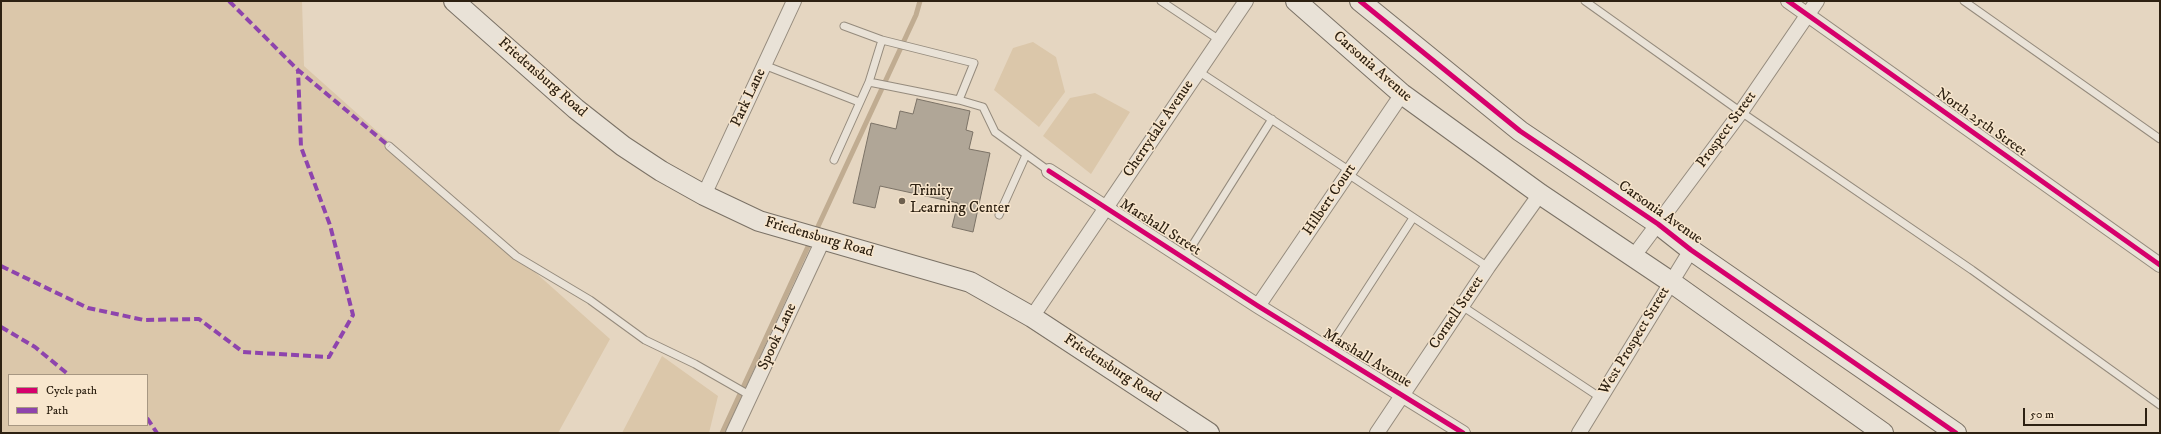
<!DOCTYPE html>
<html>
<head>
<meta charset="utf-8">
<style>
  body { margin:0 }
  #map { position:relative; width:2161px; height:434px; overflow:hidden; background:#e5d6c1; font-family:"IM FELL DW Pica",serif }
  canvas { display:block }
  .frame { position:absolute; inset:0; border:2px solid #2d2112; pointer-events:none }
  .legend { position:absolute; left:8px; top:374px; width:140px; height:52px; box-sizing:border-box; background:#f8e6cd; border:1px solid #a79782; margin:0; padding:5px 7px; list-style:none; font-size:12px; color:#2d2112 }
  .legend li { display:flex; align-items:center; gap:8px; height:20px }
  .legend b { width:20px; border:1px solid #a79782 }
  .scale { position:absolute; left:2023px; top:408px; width:124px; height:18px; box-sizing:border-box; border:2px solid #2d2112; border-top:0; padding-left:5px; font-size:12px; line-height:14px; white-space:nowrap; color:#2d2112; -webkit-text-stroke:3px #f8e6cd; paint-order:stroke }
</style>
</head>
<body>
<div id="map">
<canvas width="2161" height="434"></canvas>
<div class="frame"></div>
<ul class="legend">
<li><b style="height:5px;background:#d6006c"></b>Cycle path</li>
<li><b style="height:5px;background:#8e44ad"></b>Path</li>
</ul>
<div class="scale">50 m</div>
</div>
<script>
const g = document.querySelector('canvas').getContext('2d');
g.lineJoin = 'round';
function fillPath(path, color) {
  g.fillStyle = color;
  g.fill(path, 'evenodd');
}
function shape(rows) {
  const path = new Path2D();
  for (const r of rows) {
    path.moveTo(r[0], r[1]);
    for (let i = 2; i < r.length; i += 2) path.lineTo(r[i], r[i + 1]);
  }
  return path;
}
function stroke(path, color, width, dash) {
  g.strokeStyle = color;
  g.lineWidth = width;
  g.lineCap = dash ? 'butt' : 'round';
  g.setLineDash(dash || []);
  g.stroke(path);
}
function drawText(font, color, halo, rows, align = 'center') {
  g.font = font + ' "IM FELL DW Pica",serif';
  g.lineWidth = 3;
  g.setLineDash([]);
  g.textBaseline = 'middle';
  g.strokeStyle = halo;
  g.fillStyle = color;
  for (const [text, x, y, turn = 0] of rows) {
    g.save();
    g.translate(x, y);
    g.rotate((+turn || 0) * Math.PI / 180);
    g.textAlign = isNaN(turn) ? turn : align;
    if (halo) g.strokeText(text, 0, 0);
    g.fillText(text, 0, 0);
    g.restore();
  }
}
fillPath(shape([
  [1,1,302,1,304,66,610,339,558,433,1,433],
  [9,375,147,375,147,425,9,425],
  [1033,42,1056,57,1065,92,1039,127,994,90,1013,48],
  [1095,93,1130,112,1091,174,1043,136,1070,98],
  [662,356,718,396,709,433,622,433]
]), '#dbc7aa');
stroke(shape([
  [815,233,916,15,920,1],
  [722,433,811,240]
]), '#c0ac91', 5);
const building = shape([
  [917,99,970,111,966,130,973,132,969,149,990,153,973,232,952,227,958,203,880,186,875,208,853,203,871,123,896,129,900,111,913,114,917,99]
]);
fillPath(building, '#b0a697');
stroke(building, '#7b7266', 1);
const lane = shape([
  [1161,1,1218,39],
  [1585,1,1741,112,1972,270,2160,405],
  [1964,1,2160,139],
  [844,26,882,40,974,63,959,100],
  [764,65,859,102],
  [1198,71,1350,171],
  [869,82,959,100,983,107,995,132,1049,171],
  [389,146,516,256,590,300,645,340,695,364,751,396],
  [834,160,869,82,882,40],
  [1348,174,1488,267],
  [999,215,1026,155],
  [1185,257,1272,119],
  [1462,306,1601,398],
  [1328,349,1413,218]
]);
const street = shape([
  [1788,1,2160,265],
  [1049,171,1258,306,1463,433],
  [704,195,794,1],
  [1633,257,1741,112,1817,1],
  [1258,306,1402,94],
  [1032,317,1246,1],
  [733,433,823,240],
  [1377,433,1488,267,1540,194],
  [1579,433,1691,250]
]);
const secondary = shape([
  [454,1,576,109,623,146,661,171,704,195,759,221,970,282,1032,317,1209,433],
  [1296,1,1402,94,1540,194,1671,282,1883,433],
  [1360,1,1520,131,1658,224,1691,250,1956,433]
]);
stroke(lane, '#958b7d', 9);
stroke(street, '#958b7d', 16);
stroke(secondary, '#7b7266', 22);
stroke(lane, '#e9e2d7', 7);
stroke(street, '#e9e2d7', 14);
stroke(secondary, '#e9e2d7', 20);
stroke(shape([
  [229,1,298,70,389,146],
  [1,266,88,308,144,320,199,319,243,352,329,357,353,315,330,225,301,147,298,70],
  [1,327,35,347,69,375],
  [147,418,157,433]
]), '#8e44ad', 4, [8, 4]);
stroke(shape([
  [1360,1,1520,131,1658,224,1691,250,1956,433],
  [1788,1,2160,265],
  [1049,171,1258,306,1463,433]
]), '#d6006c', 5);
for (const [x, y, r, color] of [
  [902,201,4,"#6d604f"]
]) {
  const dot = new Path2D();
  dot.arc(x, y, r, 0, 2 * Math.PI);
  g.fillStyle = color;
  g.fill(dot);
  stroke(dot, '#f8e6cd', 1.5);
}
drawText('15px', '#2d2112', '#f8e6cd', [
  ["Carsonia Avenue",1372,67,41],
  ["Friedensburg Road",542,78,41],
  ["Park Lane",749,98,-65],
  ["North 25th Street",1981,123,35],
  ["Cherrydale Avenue",1159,129,-56],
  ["Prospect Street",1727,130,-54],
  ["Hilbert Court",1330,200,-56],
  ["Carsonia Avenue",1660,213,35],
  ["Marshall Street",1160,228,32],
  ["Friedensburg Road",819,238,16],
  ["Cornell Street",1457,313,-56],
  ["Spook Lane",778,337,-65],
  ["West Prospect Street",1635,341,-59],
  ["Marshall Avenue",1367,359,31],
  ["Friedensburg Road",1112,369,33]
]);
drawText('15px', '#2d2112', '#f8e6cd', [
  ["Trinity",910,192],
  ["Learning Center",910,209]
], 'left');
</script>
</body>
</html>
